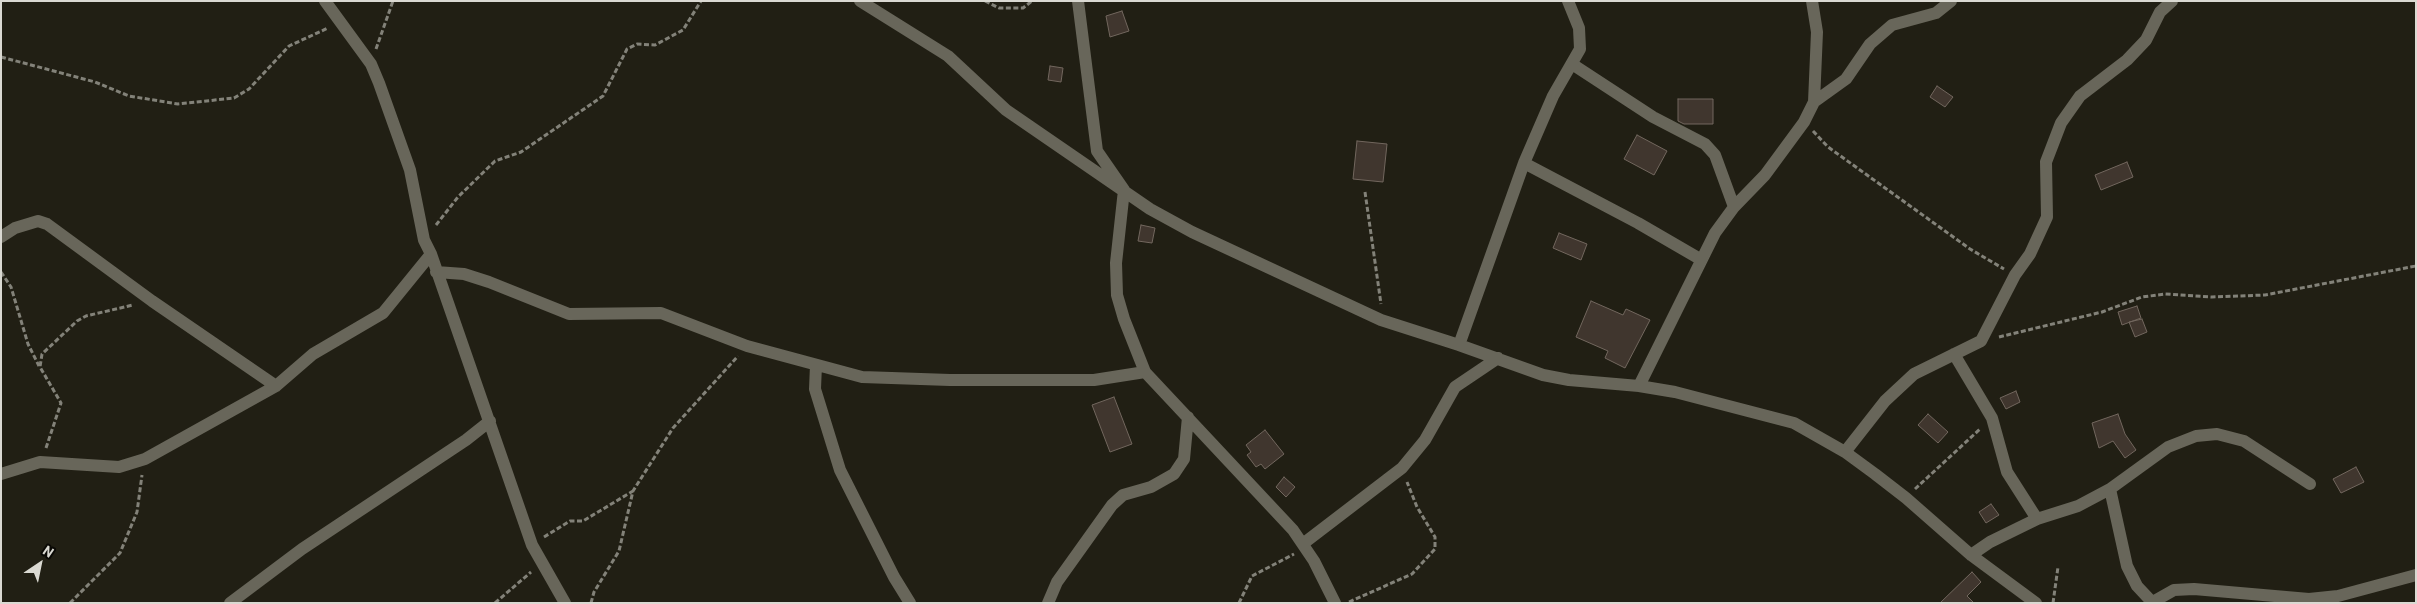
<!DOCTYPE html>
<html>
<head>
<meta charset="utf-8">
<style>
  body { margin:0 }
  #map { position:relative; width:2417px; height:604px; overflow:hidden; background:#211f14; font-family:Barlow,sans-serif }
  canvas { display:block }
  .frame { position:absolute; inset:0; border:2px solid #dad9d2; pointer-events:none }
  .north { position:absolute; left:15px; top:539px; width:50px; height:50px; -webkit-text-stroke:4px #0a0905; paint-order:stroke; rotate:34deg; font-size:14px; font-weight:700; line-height:20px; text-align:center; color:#dad9d2 }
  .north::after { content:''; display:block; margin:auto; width:18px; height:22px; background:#dad9d2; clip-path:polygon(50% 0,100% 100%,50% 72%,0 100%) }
</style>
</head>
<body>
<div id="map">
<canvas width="2417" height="604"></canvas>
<div class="frame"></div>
<div class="north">N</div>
</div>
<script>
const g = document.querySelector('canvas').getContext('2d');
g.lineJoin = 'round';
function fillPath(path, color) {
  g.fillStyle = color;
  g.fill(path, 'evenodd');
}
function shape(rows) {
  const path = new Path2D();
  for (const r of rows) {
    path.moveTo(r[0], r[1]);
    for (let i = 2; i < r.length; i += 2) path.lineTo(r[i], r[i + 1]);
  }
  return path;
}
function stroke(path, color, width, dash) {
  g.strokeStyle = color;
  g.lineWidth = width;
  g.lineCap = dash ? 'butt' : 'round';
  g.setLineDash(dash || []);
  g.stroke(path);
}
const building = shape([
  [1122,11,1129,31,1110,37,1106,16,1122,11],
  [1050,66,1063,68,1061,82,1048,80,1050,66],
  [1937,86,1953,97,1945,107,1930,97,1937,86],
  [1678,99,1713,99,1713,124,1684,124,1678,121,1678,99],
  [1637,135,1667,151,1654,175,1624,159,1637,135],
  [1357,141,1387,144,1383,182,1353,179,1357,141],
  [2127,162,2133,177,2101,190,2095,175,2127,162],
  [1141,225,1155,228,1152,243,1138,241,1141,225],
  [1559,233,1587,244,1581,260,1553,248,1559,233],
  [1591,301,1623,315,1626,309,1650,320,1625,368,1605,358,1608,351,1576,337,1591,301],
  [2137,306,2141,318,2122,325,2118,312,2137,306],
  [2142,319,2147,332,2135,337,2129,322,2142,319],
  [2016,391,2020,402,2006,409,2000,398,2016,391],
  [1114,397,1132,444,1110,452,1092,405,1114,397],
  [1928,414,1948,432,1938,443,1918,425,1928,414],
  [2118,414,2125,434,2136,450,2125,458,2113,441,2099,448,2092,423,2118,414],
  [1265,430,1284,454,1265,469,1261,464,1256,467,1247,455,1251,452,1246,445,1265,430],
  [2356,467,2364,482,2341,493,2333,479,2356,467],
  [1284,477,1295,487,1286,497,1276,487,1284,477],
  [1991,504,1999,515,1986,523,1979,512,1991,504],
  [1972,572,1981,582,1967,596,1974,603,1940,603,1972,572]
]);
fillPath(building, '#40362e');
stroke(building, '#72675e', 1);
stroke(shape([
  [985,1,999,8,1023,8,1032,1],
  [376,49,393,1],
  [1,57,95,82,129,96,178,104,234,98,249,89,289,46,328,28],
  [1813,131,1828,147,1970,249,2004,269],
  [1365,192,1381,304],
  [436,225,458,197,495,161,521,152,603,96,627,49,637,44,655,45,683,30,701,1],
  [1,272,11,287,28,344,39,366],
  [1999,337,2102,312,2142,297,2165,294,2212,297,2265,295,2416,266],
  [46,448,61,403,40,367,42,354,77,321,86,316,133,305],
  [1915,489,1980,429],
  [544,537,570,521,583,521,633,491],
  [1349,602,1412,574,1435,549,1435,537,1417,507,1407,482],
  [70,603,120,553,137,512,142,475],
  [495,603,531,572],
  [591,603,594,592,619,551,633,491,673,428,738,356],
  [1239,603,1252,576,1294,554],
  [2053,603,2058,567]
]), '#838279', 3, [5, 2.5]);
stroke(shape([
  [325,1,371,64,379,83,410,170,424,240,431,254,532,545,565,603],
  [860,1,948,56,1006,110,1150,209,1192,232,1381,320,1459,345,1543,375,1569,380,1639,386,1675,392,1794,423,1845,452,1875,474,1906,498,1971,555,2036,603],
  [1078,1,1097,151,1124,190,1116,263,1117,295,1124,319,1145,372,1293,530,1314,561,1335,603],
  [1572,64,1653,117,1705,144,1715,155,1734,207],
  [1814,102,1846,79,1870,44,1892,25,1936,13,1951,1],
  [1524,163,1638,223,1700,259],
  [1,237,15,228,38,221,47,224,152,301,276,386],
  [436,272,464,274,489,282,569,314,661,313,747,346,862,377,950,380,1094,380,1145,372],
  [1459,345,1524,163,1553,96,1580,49,1579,28,1568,1],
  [1954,354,1992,418,2007,472,2037,519],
  [816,365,815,389,840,470,894,577,910,603],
  [1639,386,1715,233,1734,207,1765,175,1804,122,1814,102,1817,32,1812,1],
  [1845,452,1885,401,1914,374,1981,341,2015,275,2030,254,2047,217,2046,162,2061,123,2080,96,2127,60,2146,40,2160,12,2172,1],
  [1,474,40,462,119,467,145,459,276,386,313,354,383,313,431,254],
  [2110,489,2127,566,2137,586,2153,603],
  [1304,543,1402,468,1425,440,1455,387,1498,358],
  [1971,555,1990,542,2037,519,2078,506,2110,489,2168,447,2196,436,2217,434,2244,441,2310,484],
  [230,603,302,549,466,440,490,421],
  [1048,603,1057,582,1112,505,1123,495,1151,487,1174,474,1184,459,1188,417],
  [2151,603,2174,590,2194,589,2309,599,2338,596,2416,575]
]), '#68665a', 12);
</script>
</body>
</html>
